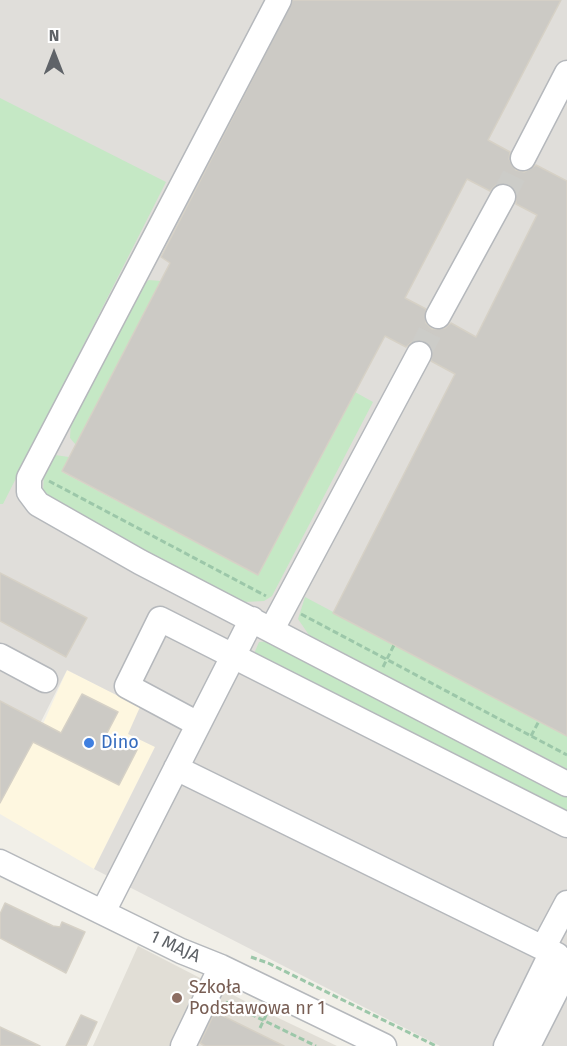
<!DOCTYPE html>
<html>
<head>
<meta charset="utf-8">
<style>
  body { margin:0 }
  #map { position:relative; width:567px; height:1046px; overflow:hidden; background:#f1efe8; font-family:"Fira Sans",sans-serif }
  canvas { display:block }
  .north { position:absolute; left:24px; top:24px; width:60px; height:60px; -webkit-text-stroke:4px #fff; paint-order:stroke; rotate:0deg; font-size:16px; font-weight:700; line-height:24px; text-align:center; color:#5f6368 }
  .north::after { content:''; display:block; margin:auto; width:21px; height:27px; background:#5f6368; clip-path:polygon(50% 0,100% 100%,50% 72%,0 100%) }
</style>
</head>
<body>
<div id="map">
<canvas width="567" height="1046"></canvas>
<div class="north">N</div>
</div>
<script>
const g = document.querySelector('canvas').getContext('2d');
g.lineJoin = 'round';
function fillPath(path, color) {
  g.fillStyle = color;
  g.fill(path, 'evenodd');
}
function shape(rows) {
  const path = new Path2D();
  for (const r of rows) {
    path.moveTo(r[0], r[1]);
    for (let i = 2; i < r.length; i += 2) path.lineTo(r[i], r[i + 1]);
  }
  return path;
}
function stroke(path, color, width, dash) {
  g.strokeStyle = color;
  g.lineWidth = width;
  g.lineCap = dash ? 'butt' : 'round';
  g.setLineDash(dash || []);
  g.stroke(path);
}
function drawText(font, color, halo, rows, align = 'center') {
  g.font = font + ' "Fira Sans",sans-serif';
  g.lineWidth = 4.5;
  g.setLineDash([]);
  g.textBaseline = 'middle';
  g.strokeStyle = halo;
  g.fillStyle = color;
  for (const [text, x, y, turn = 0] of rows) {
    g.save();
    g.translate(x, y);
    g.rotate((+turn || 0) * Math.PI / 180);
    g.textAlign = isNaN(turn) ? turn : align;
    if (halo) g.strokeText(text, 0, 0);
    g.fillText(text, 0, 0);
    g.restore();
  }
}
fillPath(shape([
  [67,670,141,707,155,747,94,869,0,814,0,803,43,724]
]), '#fef7e0');
fillPath(shape([
  [0,0,567,0,567,1046,440,1046,94,869,155,747,128,734,140,707,67,670,0,803]
]), '#e0deda');
fillPath(shape([
  [138,946,268,1013,337,1046,93,1046]
]), '#e1ded6');
fillPath(shape([
  [0,98,166,182,3,504,0,504],
  [149,280,161,281,76,445,70,438,71,421,143,284],
  [355,392,373,402,272,596,264,601,244,602,232,596,51,501,43,492,44,473,55,455,69,457,62,472,258,575],
  [305,597,567,736,567,769,309,635,298,619],
  [271,641,567,797,567,819,253,656,259,642]
]), '#c5e8c5');
const building = shape([
  [293,0,561,0,488,140,510,152,509,159,516,170,524,172,536,165,567,181,567,736,333,613,455,374,431,361,431,347,425,341,412,342,406,347,385,336,258,575,62,471,170,263,161,257,293,0],
  [467,179,490,191,496,185,509,184,515,190,516,204,537,215,476,337,451,323,445,328,432,329,426,323,426,309,405,298,467,179],
  [0,573,87,618,66,657,0,621,0,573],
  [82,694,118,712,106,735,137,750,119,785,33,742,0,803,0,701,61,733,82,694],
  [5,903,53,926,60,927,62,922,85,932,66,973,0,938,0,914,5,903],
  [215,1012,284,1046,205,1046,200,1043,215,1012],
  [81,1015,97,1022,86,1046,66,1046,81,1015],
  [0,1027,40,1046,0,1046,0,1027]
]);
fillPath(building, '#cccac5');
stroke(building, '#d6d1c6', 1.5);
stroke(shape([
  [503,197,523,158],
  [419,354,438,316]
]), '#ccccc8', 24, [24, 12]);
const minor = shape([
  [279,0,29,478,29,492,38,504,140,562,567,784],
  [523,158,567,73],
  [438,316,503,197],
  [272,629,419,354],
  [0,656,45,680],
  [198,724,127,686,160,619,567,825],
  [176,768,543,948],
  [0,862,181,951,221,967,384,1046],
  [103,912,252,619],
  [557,955,543,948,567,903],
  [183,1046,221,967],
  [506,1046,552,952],
  [528,1046,567,969]
]);
stroke(minor, '#b5b8bc', 27);
stroke(shape([
  [49,481,266,596],
  [301,614,567,755],
  [383,667,394,645],
  [531,736,539,721],
  [251,957,268,963,436,1046],
  [226,1002,316,1046],
  [260,1028,268,1011]
]), '#9cc7a9', 3, [6, 3]);
stroke(minor, '#fff', 24);
for (const [x, y, r, color] of [
  [89,743,6,"#3f7fe0"],
  [177,998,6,"#8d6e63"]
]) {
  const dot = new Path2D();
  dot.arc(x, y, r, 0, 2 * Math.PI);
  g.fillStyle = color;
  g.fill(dot);
  stroke(dot, '#fff', 2);
}
drawText('18px', '#366cbe', '#fff', [
  ["Dino",101,743]
], 'left');
drawText('18px', '#5f6368', '#fff', [
  ["1 MAJA",175,947,25]
]);
drawText('18px', '#785e54', '#fff', [
  ["Szkoła",189,988],
  ["Podstawowa nr 1",189,1009]
], 'left');
</script>
</body>
</html>
